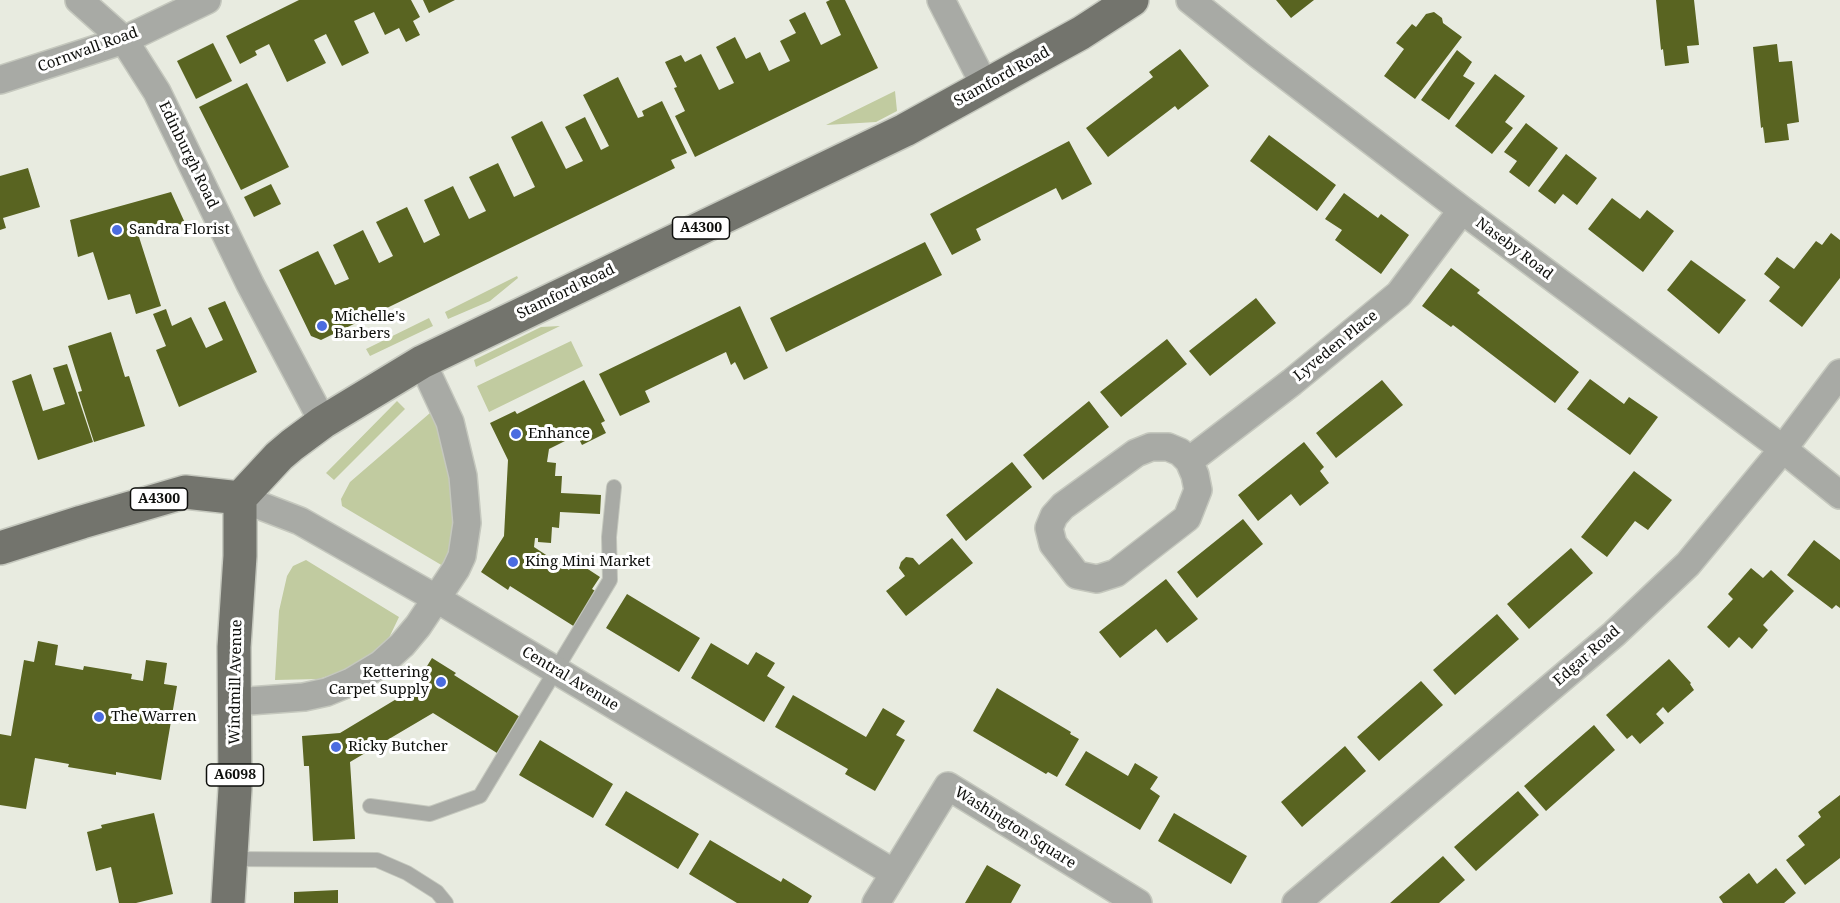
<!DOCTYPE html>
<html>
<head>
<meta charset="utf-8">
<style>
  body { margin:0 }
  canvas { display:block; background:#e8ebe0 }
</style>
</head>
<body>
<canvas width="1840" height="903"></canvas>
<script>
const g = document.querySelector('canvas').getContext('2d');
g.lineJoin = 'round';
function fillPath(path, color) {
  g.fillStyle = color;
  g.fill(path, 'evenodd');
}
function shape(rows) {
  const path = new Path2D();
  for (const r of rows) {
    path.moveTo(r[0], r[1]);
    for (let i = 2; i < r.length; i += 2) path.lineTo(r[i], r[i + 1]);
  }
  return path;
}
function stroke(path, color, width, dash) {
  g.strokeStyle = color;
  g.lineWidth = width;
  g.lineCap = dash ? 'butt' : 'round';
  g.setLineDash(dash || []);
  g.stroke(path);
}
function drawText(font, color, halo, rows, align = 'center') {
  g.font = font + ' "Noto Serif",serif';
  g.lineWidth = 6;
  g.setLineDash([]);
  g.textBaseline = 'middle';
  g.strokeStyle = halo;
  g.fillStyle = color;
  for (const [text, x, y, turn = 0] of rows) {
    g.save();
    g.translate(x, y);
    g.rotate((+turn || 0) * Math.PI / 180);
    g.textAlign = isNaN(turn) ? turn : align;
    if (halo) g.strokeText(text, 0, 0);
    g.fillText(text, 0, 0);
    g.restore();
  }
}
fillPath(shape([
  [895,91,897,111,876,122,826,125],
  [517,276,518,278,490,301,448,319,445,312],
  [429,318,433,326,370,356,366,349],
  [560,326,476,367,474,360,541,327],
  [571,341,583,366,489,412,477,386],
  [397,401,405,409,334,480,326,473],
  [430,413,437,426,449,470,454,520,450,548,443,566,342,506,341,499,350,482],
  [306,560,399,617,387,642,370,658,343,671,319,679,275,680,279,611,287,576,293,566]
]), '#c1cba0');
fillPath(shape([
  [299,0,411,0,420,17,413,21,420,35,406,42,399,28,385,35,374,12,354,21,369,53,342,66,326,34,314,40,326,63,287,82,269,44,255,51,257,55,240,64,226,36],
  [423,0,455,0,429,13],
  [830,0,845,0,878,68,695,157,675,116,685,111,674,88,677,87,665,62,681,55,685,62,701,54,719,90,734,83,716,47,735,37,746,59,760,52,769,71,790,61,780,41,796,33,789,20,805,12,821,45,841,35,826,2],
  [1276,0,1314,0,1291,18],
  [1656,0,1694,0,1699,45,1687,46,1689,63,1665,66,1663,49,1661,50],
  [1434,12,1442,18,1443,23,1462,37,1415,99,1384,76,1404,49,1396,43,1412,24,1416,27,1426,14],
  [213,43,232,81,196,99,177,61],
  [1777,44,1779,62,1792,61,1799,122,1787,124,1789,140,1765,143,1763,127,1761,128,1753,47],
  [1180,49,1209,86,1178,110,1175,106,1108,157,1086,128,1153,77,1149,72],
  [1457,50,1472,62,1463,76,1475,83,1449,120,1421,100],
  [1495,74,1525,96,1505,122,1513,128,1492,154,1455,126],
  [618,77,638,118,644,116,642,111,662,101,687,153,671,160,675,168,321,340,311,336,279,270,318,251,335,285,349,279,333,245,363,230,379,263,393,256,376,222,407,207,424,243,440,235,424,200,453,186,469,219,486,211,469,177,498,163,514,197,535,187,511,137,542,121,566,169,583,161,565,127,585,117,601,150,609,146,583,95],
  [247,83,289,167,241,190,199,107],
  [1526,123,1558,148,1529,187,1509,172,1517,161,1504,152],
  [1269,135,1336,185,1317,211,1250,161],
  [1069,141,1092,184,1062,200,1056,188,976,229,981,240,952,255,930,214],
  [1566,154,1597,178,1577,205,1563,194,1555,204,1538,191],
  [28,168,40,207,3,218,6,228,0,230,0,176],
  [271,184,281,204,254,217,244,197],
  [171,192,185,223,139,237,161,306,136,314,130,294,108,300,93,252,78,257,70,220],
  [1344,193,1378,218,1381,214,1409,235,1381,274,1335,240,1342,230,1325,219],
  [1612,198,1640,219,1647,210,1674,231,1643,272,1588,229],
  [1831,233,1840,240,1840,278,1802,327,1769,301,1780,287,1764,274,1777,257,1794,269,1816,241,1822,245],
  [925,242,942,275,786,352,770,318],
  [1691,260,1746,300,1719,334,1667,290],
  [1451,268,1480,290,1477,293,1579,372,1555,403,1453,325,1451,327,1422,306],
  [1256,298,1276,323,1210,376,1189,351],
  [225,301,257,372,179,407,156,350,166,346,153,314,166,309,172,326,191,317,206,348,223,340,208,308],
  [740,306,768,368,744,380,735,362,731,365,726,352,645,391,650,402,620,416,599,374],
  [111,332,125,377,129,376,145,426,94,442,78,392,82,391,68,346],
  [1167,339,1187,364,1121,417,1100,392],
  [67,364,93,442,38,460,12,381,31,374,43,411,65,404,53,368],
  [1590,379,1624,404,1629,397,1658,417,1630,455,1567,409],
  [584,380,605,421,601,423,606,433,582,445,577,435,549,449,547,462,556,463,555,476,562,476,561,493,601,495,600,514,560,512,559,528,552,527,551,543,538,542,538,538,535,538,534,547,569,570,574,560,600,577,592,589,597,592,575,627,510,586,508,590,481,572,504,536,508,460,490,423,515,411,517,414],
  [1382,380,1403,405,1336,458,1316,433],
  [1089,401,1109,427,1043,480,1023,455],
  [1304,442,1324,467,1320,471,1329,483,1300,506,1291,494,1258,521,1238,495],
  [1012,462,1032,487,966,541,946,515],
  [1634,471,1672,500,1648,530,1635,521,1607,557,1581,537],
  [1243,519,1263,544,1197,598,1177,572],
  [952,538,973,563,906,616,886,591,905,576,899,568,901,562,906,557,913,558,919,565],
  [1814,540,1840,560,1840,608,1836,605,1832,609,1787,575],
  [1571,548,1593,573,1529,629,1507,604],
  [1751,568,1763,578,1771,570,1794,591,1763,625,1768,630,1752,649,1739,637,1729,648,1707,627,1733,599,1728,594],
  [1166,579,1198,619,1167,643,1156,629,1120,658,1099,632],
  [627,594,700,638,679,672,606,628],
  [1497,614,1519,639,1455,695,1433,670],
  [38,641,58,645,55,665,83,670,84,666,132,674,131,679,143,681,146,660,167,663,164,684,177,686,161,780,116,772,116,775,68,767,69,764,35,758,26,809,0,805,0,734,11,736,24,660,34,662],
  [711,643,748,665,756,652,775,663,767,676,785,687,764,722,691,678],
  [432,658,456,673,454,675,520,717,497,753,433,713,350,762,355,839,313,841,309,766,304,766,302,736,340,733,413,689],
  [1669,659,1691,683,1690,684,1694,690,1668,713,1663,707,1656,714,1664,723,1640,744,1632,735,1627,739,1606,715],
  [1421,681,1443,705,1379,761,1357,737],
  [997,688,1071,732,1070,734,1079,739,1057,777,1048,772,1046,774,973,731],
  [793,695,866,737,883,708,905,721,896,735,905,740,875,791,845,774,848,769,775,727],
  [1594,725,1615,750,1546,811,1524,786],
  [540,740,613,784,593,818,519,775],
  [1345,746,1366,771,1302,827,1281,802],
  [1086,751,1128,776,1135,763,1158,777,1150,789,1160,796,1140,830,1065,785],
  [626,791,699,834,678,869,605,825],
  [1518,791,1539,815,1476,871,1454,847],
  [1840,795,1840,858,1805,885,1786,860,1805,845,1798,836,1821,817,1818,812],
  [154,813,173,894,136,903,119,903,111,867,96,871,87,832,102,828,101,825],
  [1174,813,1247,856,1231,884,1158,841],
  [710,840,781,882,783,878,812,896,808,903,737,903,689,874],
  [1443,856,1465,880,1439,903,1390,903],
  [987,865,1021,885,1011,903,965,903],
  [1776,868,1796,893,1784,903,1723,903,1719,897,1749,873,1757,884],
  [338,890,338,903,294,903,294,892]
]), '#596421');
const service = shape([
  [370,806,430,814,480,796,610,580,609,537,614,487],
  [231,859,377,860,407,873,437,892,446,903]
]);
const minor = shape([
  [79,0,124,40,157,92,250,284,323,422],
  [941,0,985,86],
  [1190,0,1259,55,1462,210,1783,449,1840,495],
  [0,80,124,40,207,0],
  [1151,447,1168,447,1180,452,1189,461,1195,475,1198,490,1187,518,1116,573,1097,579,1077,575,1053,544,1049,528,1054,516,1063,506,1136,453,1151,447],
  [1189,461,1292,382,1399,294,1462,210],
  [240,498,300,521,437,599,894,873],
  [235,702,304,697,327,692,351,682,381,664,402,645,418,626,456,569,462,556,467,523,463,476,450,422,422,362],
  [876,903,948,786,1138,903],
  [1296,903,1614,634,1688,564,1783,449,1840,373]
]);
const primary = shape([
  [240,498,279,456,292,445,323,422,422,362,905,130,1081,33,1132,0],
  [0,548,82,522,185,492,240,498],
  [228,903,235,789,234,647,240,556,240,498]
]);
stroke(service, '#c5c8be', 16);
stroke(minor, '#c5c8be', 30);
stroke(primary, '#c5c8be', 36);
stroke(service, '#a8aaa5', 14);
stroke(minor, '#a8aaa5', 27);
stroke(primary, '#73746d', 33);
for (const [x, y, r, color] of [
  [117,230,6,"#4b6ce0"],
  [322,326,6,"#4b6ce0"],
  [516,434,6,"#4b6ce0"],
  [513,562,6,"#4b6ce0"],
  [441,682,6,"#4b6ce0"],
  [99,717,6,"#4b6ce0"],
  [336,747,6,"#4b6ce0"]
]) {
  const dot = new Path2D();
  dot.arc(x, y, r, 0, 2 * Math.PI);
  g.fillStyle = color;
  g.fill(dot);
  stroke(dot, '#fff', 2);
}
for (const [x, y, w] of [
  [701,228,57],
  [159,499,57],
  [235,775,57]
]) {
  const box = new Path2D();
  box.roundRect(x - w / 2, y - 11, w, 22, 4.5);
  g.fillStyle = '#fff';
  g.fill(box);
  stroke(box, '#0e0f0c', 1.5);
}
drawText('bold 14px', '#0e0f0c', null, [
  ["A4300",701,228],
  ["A4300",159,499],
  ["A6098",235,775]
]);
drawText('15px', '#0e0f0c', '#fff', [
  ["Cornwall Road",88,50,-20],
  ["Stamford Road",1002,77,-29],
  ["Edinburgh Road",188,155,64],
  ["Naseby Road",1514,249,37],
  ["Stamford Road",566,292,-26],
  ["Lyveden Place",1336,346,-39],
  ["Edgar Road",1587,656,-41],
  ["Central Avenue",570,679,31],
  ["Windmill Avenue",236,682,-89],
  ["Washington Square",1015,828,32]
]);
drawText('15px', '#0e0f0c', '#fff', [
  ["Sandra Florist",129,230],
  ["Michelle's",334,317],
  ["Barbers",334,334],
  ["Enhance",528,434],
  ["King Mini Market",525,562],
  ["Kettering",429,673,"right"],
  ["Carpet Supply",429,690,"right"],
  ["The Warren",111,717],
  ["Ricky Butcher",348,747]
], 'left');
</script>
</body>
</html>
